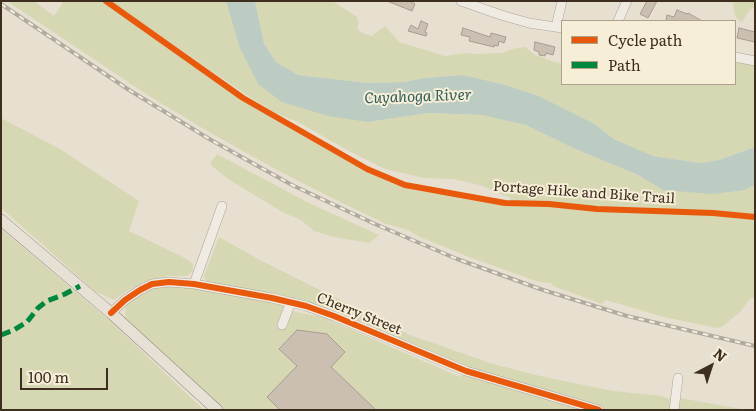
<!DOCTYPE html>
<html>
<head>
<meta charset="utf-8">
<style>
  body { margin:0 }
  #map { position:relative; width:756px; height:411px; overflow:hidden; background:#e7e0d1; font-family:Literata,serif }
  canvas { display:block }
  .frame { position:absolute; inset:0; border:2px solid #3d2e20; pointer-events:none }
  .legend { position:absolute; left:561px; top:20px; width:175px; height:65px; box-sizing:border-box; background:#f7eed8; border:1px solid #ada18e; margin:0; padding:6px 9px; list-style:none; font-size:15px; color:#3d2e20 }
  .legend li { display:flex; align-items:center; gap:10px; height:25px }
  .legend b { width:25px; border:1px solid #ada18e }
  .north { position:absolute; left:686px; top:341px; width:50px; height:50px; -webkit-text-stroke:4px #f7eed8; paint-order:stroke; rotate:40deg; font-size:14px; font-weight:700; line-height:20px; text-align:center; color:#3d2e20 }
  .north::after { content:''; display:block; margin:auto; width:18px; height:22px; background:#3d2e20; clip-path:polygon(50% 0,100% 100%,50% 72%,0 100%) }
  .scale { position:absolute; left:20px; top:368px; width:88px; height:22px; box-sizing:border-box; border:2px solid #3d2e20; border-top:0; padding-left:6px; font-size:15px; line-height:18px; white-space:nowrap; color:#3d2e20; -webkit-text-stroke:4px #f7eed8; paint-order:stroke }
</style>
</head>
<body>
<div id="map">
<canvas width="756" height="411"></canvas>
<div class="frame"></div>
<ul class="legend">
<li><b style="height:6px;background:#e8590c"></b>Cycle path</li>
<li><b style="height:6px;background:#00873e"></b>Path</li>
</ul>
<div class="north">N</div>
<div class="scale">100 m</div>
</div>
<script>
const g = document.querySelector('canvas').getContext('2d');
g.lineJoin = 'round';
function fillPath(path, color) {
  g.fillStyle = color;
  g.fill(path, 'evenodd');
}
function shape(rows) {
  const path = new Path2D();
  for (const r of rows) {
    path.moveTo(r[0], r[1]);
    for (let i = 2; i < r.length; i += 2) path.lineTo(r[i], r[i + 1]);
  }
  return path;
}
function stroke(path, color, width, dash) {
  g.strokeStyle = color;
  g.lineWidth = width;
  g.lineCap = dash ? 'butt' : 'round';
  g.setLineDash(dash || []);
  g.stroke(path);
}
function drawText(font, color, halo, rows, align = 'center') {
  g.font = font + ' Literata,serif';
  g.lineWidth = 4;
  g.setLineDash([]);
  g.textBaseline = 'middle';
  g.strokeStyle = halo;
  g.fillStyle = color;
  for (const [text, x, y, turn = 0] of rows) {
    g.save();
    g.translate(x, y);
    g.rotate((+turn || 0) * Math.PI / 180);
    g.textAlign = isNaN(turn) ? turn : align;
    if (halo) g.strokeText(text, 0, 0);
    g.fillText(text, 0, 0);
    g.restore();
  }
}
fillPath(shape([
  [7,1,34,1,54,16,64,1,102,1,215,82,261,111,298,129,368,171,412,190,510,205,510,198,480,185,453,179,424,178,385,169,349,151,298,122,276,113,245,94,110,1,226,1,239,46,368,122,428,113,482,115,526,125,573,148,638,175,663,190,745,190,755,185,755,297,749,300,741,311,722,327,717,328,664,317,606,300,602,304,553,286,551,283,539,282,469,257,420,237,408,230,386,224,328,196,275,169,209,132,149,96],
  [255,1,332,1,356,16,359,22,357,28,362,33,372,36,385,26,399,42,445,56,465,53,474,54,502,53,512,49,525,47,535,55,554,62,562,63,562,84,735,84,735,62,755,65,755,147,719,160,700,163,653,156,614,139,593,123,541,97,506,85,463,75,425,78,404,82,367,83,298,75,276,62,264,42],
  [733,1,755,1,755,7,749,11,742,22,738,20,734,13],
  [1,118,60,149,139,201,129,231,183,257,193,264,193,271,187,276,168,276,144,282,125,292,114,300,95,291,1,208],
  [217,154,309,203,379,235,369,243,334,237,314,231,301,220,284,213,228,179,213,167,210,164],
  [1,229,111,322,204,410,1,410],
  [219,237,260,260,410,335,493,364,540,376,613,391,662,396,672,400,670,410,607,410,485,375,370,328,207,283,204,276],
  [163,286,187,286,284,305,286,310,325,318,460,377,464,373,527,394,581,408,581,410,224,410,125,318,126,305,145,292],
  [680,398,747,410,677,410]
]), '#d6d7b3');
fillPath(shape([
  [226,1,255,1,264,43,276,62,298,75,367,83,404,82,425,78,463,75,506,85,541,97,593,123,614,139,653,156,700,163,719,160,755,147,755,185,745,190,712,194,663,190,638,175,573,148,526,125,482,115,428,113,368,122,328,116,282,102,258,84,239,46]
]), '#bcccc2');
const building = shape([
  [387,1,409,1,415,4,412,11,387,1],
  [647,1,657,1,648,18,640,14,647,1],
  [677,10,687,14,688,13,702,21,666,21,667,15,674,17,677,10],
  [421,21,428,24,425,32,427,33,426,36,408,31,411,25,418,29,421,21],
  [463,28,490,37,491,33,506,37,504,43,499,41,498,46,494,45,494,47,469,41,470,37,461,35,463,28],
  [739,28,755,32,755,42,737,38,739,28],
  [535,42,555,47,553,55,546,53,545,56,539,55,539,52,534,50,535,42],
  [297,330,327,334,345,352,331,367,376,410,280,410,267,397,297,366,279,349,297,330]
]);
fillPath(building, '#cbbfb2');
stroke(building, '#a89c90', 1);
const minor = shape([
  [461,1,501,15,529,23,562,28],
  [618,21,627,1],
  [556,27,562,1],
  [735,57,755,61],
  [194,284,222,206],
  [111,313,125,300,140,290,152,284,169,282,194,284,272,298,306,306,334,316,466,371,599,410],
  [282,325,291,302],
  [674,410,678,378]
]);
const major = shape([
  [1,220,111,313,217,410]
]);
stroke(minor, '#ada599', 10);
stroke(major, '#928b80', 12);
stroke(minor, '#efebe3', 9);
stroke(major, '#e6e1d4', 11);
const rail = shape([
  [1,4,129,90,211,140,292,185,375,224,457,259,543,290,627,316,755,346]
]);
stroke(rail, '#afaaa2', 4);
stroke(rail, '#f7eed8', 2, [5.5]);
stroke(shape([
  [1,335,14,330,27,322,38,308,47,301,65,294,80,286]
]), '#00873e', 5, [10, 5]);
stroke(shape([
  [106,1,243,98,367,169,405,185,505,203,549,204,597,209,713,213,755,217],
  [111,313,125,300,140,290,152,284,169,282,194,284,272,298,306,306,334,316,466,371,599,410]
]), '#e8590c', 6);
drawText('14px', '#3d2e20', '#f7eed8', [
  ["Portage Hike and Bike Trail",584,193,4],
  ["Cherry Street",359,314,22]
]);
drawText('italic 15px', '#2f5d5a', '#f7eed8', [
  ["Cuyahoga River",418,97,-2]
]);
</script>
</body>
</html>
